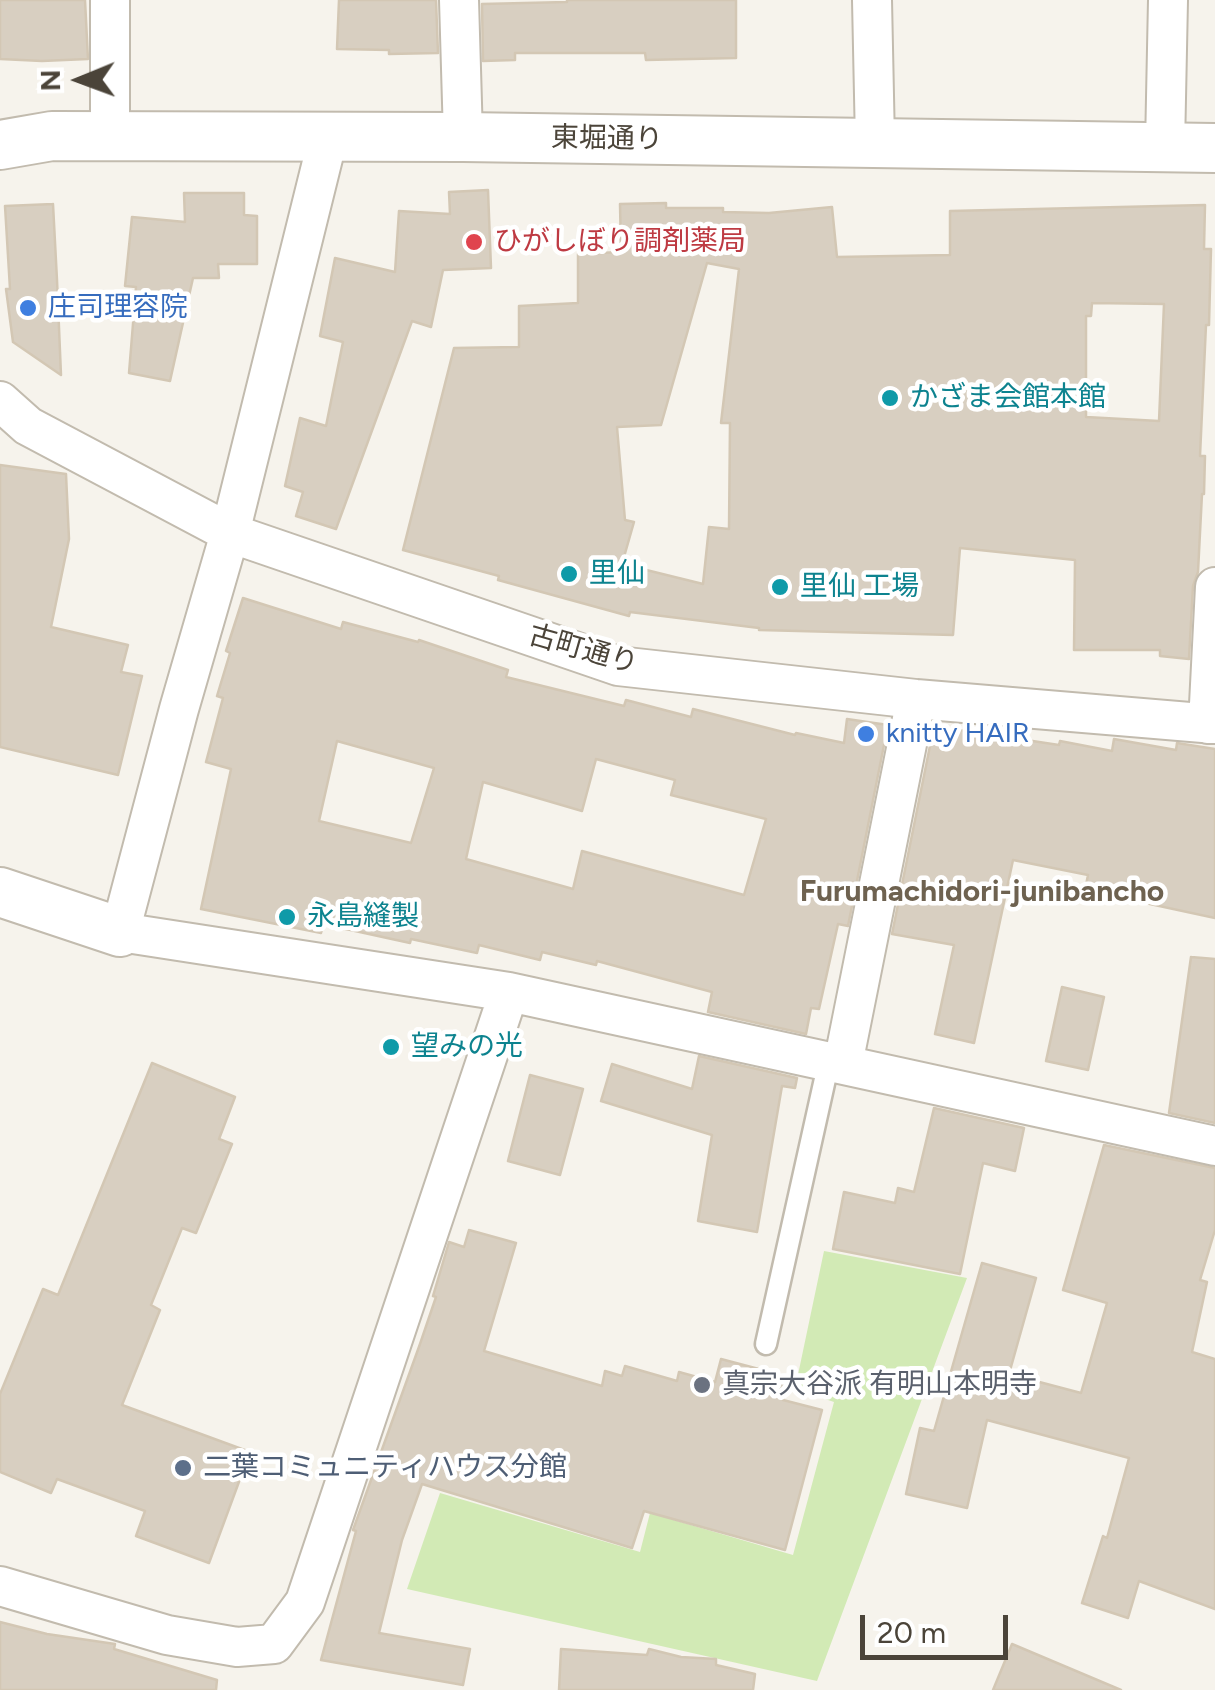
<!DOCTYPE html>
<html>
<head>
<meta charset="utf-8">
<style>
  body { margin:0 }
  #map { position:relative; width:1215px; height:1690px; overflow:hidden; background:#f6f3ec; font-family:Figtree,sans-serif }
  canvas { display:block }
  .north { position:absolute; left:30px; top:30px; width:100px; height:100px; -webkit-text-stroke:8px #fff; paint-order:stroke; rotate:269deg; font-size:28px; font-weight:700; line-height:40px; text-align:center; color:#4b4439 }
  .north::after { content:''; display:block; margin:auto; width:35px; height:45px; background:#4b4439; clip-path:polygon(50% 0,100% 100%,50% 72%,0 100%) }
  .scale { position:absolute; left:860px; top:1615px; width:148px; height:45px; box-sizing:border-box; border:5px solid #4b4439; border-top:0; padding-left:12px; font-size:30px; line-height:35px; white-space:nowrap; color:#4b4439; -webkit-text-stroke:8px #fff; paint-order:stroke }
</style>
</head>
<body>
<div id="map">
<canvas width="1215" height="1690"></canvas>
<div class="north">N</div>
<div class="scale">20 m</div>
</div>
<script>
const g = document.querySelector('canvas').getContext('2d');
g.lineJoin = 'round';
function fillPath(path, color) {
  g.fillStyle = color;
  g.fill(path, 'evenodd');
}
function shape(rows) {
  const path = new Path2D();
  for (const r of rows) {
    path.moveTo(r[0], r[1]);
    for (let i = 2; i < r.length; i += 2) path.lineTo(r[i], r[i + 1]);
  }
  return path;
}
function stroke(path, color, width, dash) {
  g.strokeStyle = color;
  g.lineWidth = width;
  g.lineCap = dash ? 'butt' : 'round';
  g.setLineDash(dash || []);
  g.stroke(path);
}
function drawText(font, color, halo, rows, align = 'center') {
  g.font = font + ' Figtree,"Noto Sans JP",sans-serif';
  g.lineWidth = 9;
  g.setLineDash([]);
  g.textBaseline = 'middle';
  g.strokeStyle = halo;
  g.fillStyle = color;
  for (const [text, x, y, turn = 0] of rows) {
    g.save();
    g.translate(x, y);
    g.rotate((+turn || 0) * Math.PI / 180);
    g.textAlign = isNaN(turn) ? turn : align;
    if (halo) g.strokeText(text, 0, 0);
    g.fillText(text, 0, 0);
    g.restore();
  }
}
fillPath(shape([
  [824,1251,967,1278,817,1681,407,1589,440,1493,640,1552,650,1513,793,1555,834,1402,795,1389]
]), '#d2eab5');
const building = shape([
  [0,0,85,0,88,59,42,61,0,59,0,0],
  [339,0,436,0,438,53,389,54,389,50,337,49,339,0],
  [567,0,736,0,736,58,646,60,645,53,515,53,515,60,483,61,482,4,567,2,567,0],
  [488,190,491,268,443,270,431,327,412,321,336,529,296,516,303,492,285,486,300,418,326,426,343,342,320,336,335,258,395,272,399,211,450,214,449,192,488,190],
  [184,193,244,193,244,215,257,216,257,264,218,264,219,278,193,278,170,381,129,373,136,287,125,286,132,217,185,222,184,193],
  [666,203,666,208,723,208,723,212,769,213,832,207,837,257,950,255,950,211,1205,205,1204,249,1211,249,1209,325,1206,325,1200,456,1205,456,1204,494,1202,494,1198,572,1193,586,1189,659,1160,656,1160,650,1074,650,1075,560,960,548,953,635,759,630,759,628,630,612,629,616,498,580,499,576,403,550,454,348,519,347,519,306,578,303,578,254,621,252,620,204,666,203],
  [707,263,739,269,721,423,730,423,729,529,709,527,703,584,622,564,634,522,625,520,617,427,661,425,707,263],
  [1092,303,1164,304,1159,421,1086,417,1086,316,1091,316,1092,303],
  [53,204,57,280,61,375,13,342,6,289,10,289,5,206,53,204],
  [0,465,66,474,69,539,51,627,128,645,121,672,142,676,118,775,0,747,0,465],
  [243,598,341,629,343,622,418,642,419,640,508,670,506,677,624,706,626,700,691,717,693,709,795,735,796,733,844,743,847,719,888,725,848,926,838,924,819,1009,811,1008,806,1034,708,1012,712,992,597,961,596,965,542,952,540,960,479,945,477,953,411,939,410,943,323,924,321,933,201,909,231,769,206,762,223,698,217,696,230,653,226,651,243,598],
  [337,741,434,768,411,843,319,821,337,741],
  [596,759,675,780,671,795,766,819,744,895,582,851,573,889,466,859,483,782,582,811,596,759],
  [940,727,1059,745,1060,741,1112,751,1114,739,1176,750,1177,743,1215,749,1215,918,1085,890,1088,875,1013,860,974,1043,935,1034,954,945,892,934,933,731,939,732,940,727],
  [1191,957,1215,959,1215,1123,1169,1113,1191,957],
  [1062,987,1104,997,1088,1070,1046,1061,1062,987],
  [699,1056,797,1078,795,1088,782,1086,757,1232,698,1221,712,1135,601,1101,612,1064,692,1089,699,1056],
  [152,1063,235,1097,219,1139,232,1144,196,1233,182,1228,151,1305,160,1310,122,1405,250,1452,209,1563,136,1536,145,1511,57,1479,51,1493,0,1472,0,1394,43,1289,58,1295,152,1063],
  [530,1075,583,1089,560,1175,508,1161,530,1075],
  [934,1108,1024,1128,1015,1171,983,1163,960,1274,833,1249,844,1192,895,1203,898,1188,914,1192,934,1108],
  [1104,1145,1215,1168,1215,1230,1200,1280,1207,1282,1192,1352,1215,1359,1215,1609,1139,1581,1128,1618,1082,1603,1103,1536,1107,1538,1129,1458,987,1420,967,1508,906,1494,920,1428,934,1431,982,1263,1036,1278,1009,1374,1081,1393,1107,1303,1063,1290,1104,1145],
  [469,1230,516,1243,484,1351,602,1386,605,1371,622,1376,625,1366,677,1381,679,1372,715,1382,721,1359,789,1377,783,1400,822,1410,785,1550,644,1511,632,1548,422,1484,402,1540,379,1633,470,1649,463,1685,321,1660,356,1531,353,1530,420,1344,436,1297,433,1296,449,1242,464,1247,469,1230],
  [0,1622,47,1634,115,1644,114,1649,217,1680,216,1690,0,1690,0,1622],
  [1012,1644,1121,1690,993,1690,1012,1644],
  [561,1649,647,1655,649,1649,681,1657,716,1659,716,1665,755,1674,753,1690,559,1690,561,1649]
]);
fillPath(building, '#d8cfc1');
stroke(building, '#d3c7b4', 2.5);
const service = shape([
  [766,1344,829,1061]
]);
const minor = shape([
  [110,0,110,137],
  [459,0,463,137],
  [872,0,875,143],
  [328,138,230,533,179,709,120,932,509,992,1215,1146],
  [1165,147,1168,0],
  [0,401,28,426,230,533,618,666,916,699,1215,724],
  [1208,724,1215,587],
  [843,1064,916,699],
  [0,1586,167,1635,237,1647,274,1644,305,1602,509,992]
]);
const tertiary = shape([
  [0,145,52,136,463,137,1215,148],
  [0,892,120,932]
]);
stroke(service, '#c2bbae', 25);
stroke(minor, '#c2bbae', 42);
stroke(tertiary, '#c2bbae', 52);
stroke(service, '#fff', 20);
stroke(minor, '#fff', 38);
stroke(tertiary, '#fff', 48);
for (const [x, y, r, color] of [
  [474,242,10,"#e0444e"],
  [28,308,10,"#3f7fe0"],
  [890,398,10,"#0f9aa8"],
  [569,574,10,"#0f9aa8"],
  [780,587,10,"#0f9aa8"],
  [866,734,10,"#3f7fe0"],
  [287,917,10,"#0f9aa8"],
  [391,1047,10,"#0f9aa8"],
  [702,1385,10,"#6b7280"],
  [183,1468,10,"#5c6f8a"]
]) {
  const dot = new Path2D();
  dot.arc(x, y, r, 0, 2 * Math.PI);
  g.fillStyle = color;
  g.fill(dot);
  stroke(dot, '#fff', 4);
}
drawText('28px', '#4b4439', '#fff', [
  ["東堀通り",607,139,1],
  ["古町通り",583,650,16]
]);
drawText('28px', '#be3a42', '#fff', [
  ["ひがしぼり調剤薬局",494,242]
], 'left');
drawText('28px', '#366cbe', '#fff', [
  ["庄司理容院",48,308],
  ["knitty HAIR",886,734]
], 'left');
drawText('28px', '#0d838f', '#fff', [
  ["かざま会館本館",910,398],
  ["里仙",589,574],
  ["里仙 工場",800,587],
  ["永島縫製",307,917],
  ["望みの光",411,1047]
], 'left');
drawText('28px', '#5b616d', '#fff', [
  ["真宗大谷派 有明山本明寺",722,1385]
], 'left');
drawText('28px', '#4e5e75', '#fff', [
  ["二葉コミュニティハウス分館",203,1468]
], 'left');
drawText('bold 30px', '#6e6250', '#fff', [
  ["Furumachidori-junibancho",982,892]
]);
</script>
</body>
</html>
